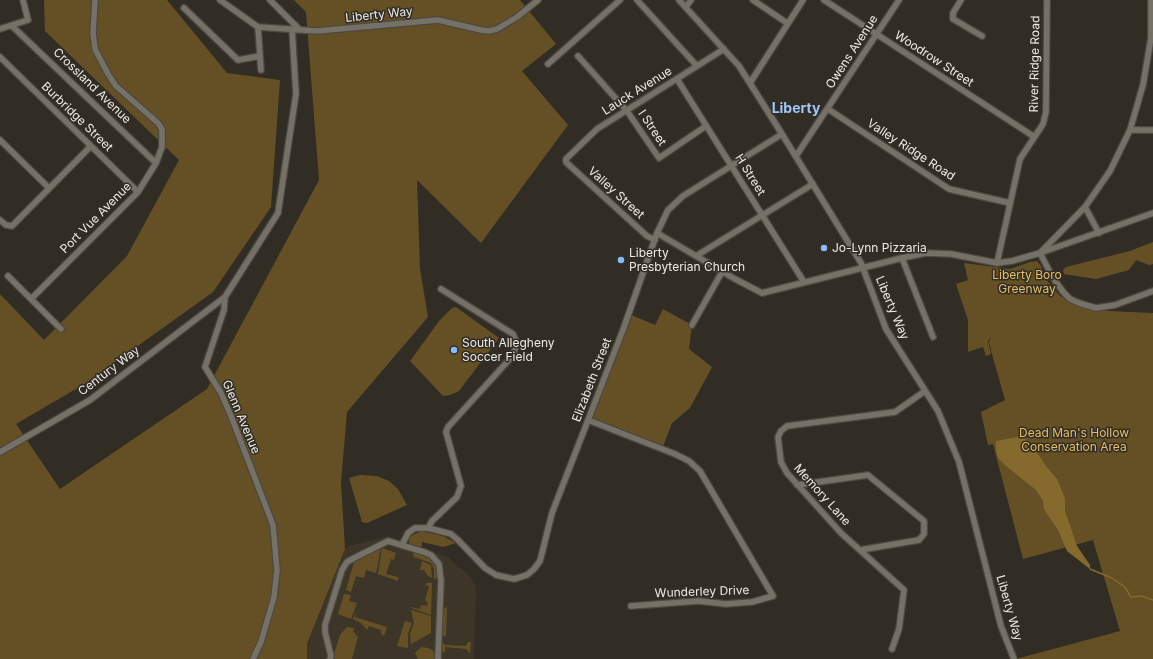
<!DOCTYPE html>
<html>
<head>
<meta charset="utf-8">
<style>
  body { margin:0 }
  canvas { display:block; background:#312d25 }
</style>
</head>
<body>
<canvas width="1153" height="659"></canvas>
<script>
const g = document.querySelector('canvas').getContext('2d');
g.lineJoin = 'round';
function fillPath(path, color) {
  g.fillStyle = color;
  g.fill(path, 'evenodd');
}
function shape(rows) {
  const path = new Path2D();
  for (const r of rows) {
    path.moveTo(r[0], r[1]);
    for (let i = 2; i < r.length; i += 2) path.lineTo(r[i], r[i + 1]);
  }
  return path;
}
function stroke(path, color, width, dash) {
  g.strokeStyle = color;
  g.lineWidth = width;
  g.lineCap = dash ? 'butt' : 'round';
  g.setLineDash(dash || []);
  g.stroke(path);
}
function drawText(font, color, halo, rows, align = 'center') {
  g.font = font + ' Inter,sans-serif';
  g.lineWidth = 3;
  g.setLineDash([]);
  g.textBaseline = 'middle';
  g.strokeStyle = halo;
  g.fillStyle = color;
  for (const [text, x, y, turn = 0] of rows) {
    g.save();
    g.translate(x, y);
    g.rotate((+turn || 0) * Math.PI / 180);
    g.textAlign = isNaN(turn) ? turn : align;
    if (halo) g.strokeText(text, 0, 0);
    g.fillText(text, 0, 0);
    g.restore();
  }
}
fillPath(shape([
  [388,536,448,557,471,578,476,587,474,659,307,659,307,645,345,549,349,546]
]), '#3d3628');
fillPath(shape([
  [44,0,167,0,227,73,280,80,271,207,213,292,86,383,16,424,60,489,207,389,319,180,306,12,294,0,520,0,556,44,522,71,568,125,481,243,417,180,420,269,428,317,347,412,341,482,345,549,307,644,307,659,0,659,0,294,44,340,127,256,179,160,45,31],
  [1153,242,1153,264,1149,265,1136,260,1129,270,1096,279,1064,274,1063,270,1066,267,1130,251],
  [1037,261,1041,266,1045,278,1060,296,1076,305,1109,311,1153,313,1153,659,1016,659,1120,631,1093,540,1023,559,993,444,988,445,981,412,1005,400,992,354,989,342,991,337,988,341,991,354,986,356,983,347,968,352,968,320,956,284,968,280,964,263,1010,269,1030,262],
  [456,307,499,338,459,391,450,395,443,396,410,361,439,321,452,308],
  [663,309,692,325,689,349,712,367,690,408,672,423,662,449,588,420,629,314,655,325],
  [360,475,377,476,389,481,398,489,407,505,367,523,362,522,349,478],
  [422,531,443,536,456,543,443,547,422,542,422,547,410,544,408,540,410,536],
  [381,548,376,573,366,570,364,578,356,576,351,592,346,590,354,562],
  [382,548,396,553,394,560,391,559,386,574,398,577,398,581,378,574],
  [412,550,430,557,436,564,438,578,434,579,434,569,431,563,414,557],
  [417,559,431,565,432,578,427,575,424,570,420,570,422,561],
  [427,583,432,583,431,615,411,608,411,607,420,609,421,605,427,606,428,602,425,601,429,586,425,585],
  [344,594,351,595,349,601,357,603,351,619,338,614],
  [447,607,446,636,444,636,441,633,442,609],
  [411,610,431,616,431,633,411,644,410,634,414,623],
  [356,611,355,617,387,627,384,636,381,634,381,630,369,626,367,630,361,623,353,619],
  [405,621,412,623,408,634,408,648,397,646],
  [347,627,354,628,353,631,358,637,352,659,335,659,334,654,340,635],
  [468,642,471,642,470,653,466,649,445,647,445,653,441,651,441,645,443,643,445,645,466,646],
  [421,647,428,648,432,650,434,653,435,659,418,659,415,653]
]), '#645024');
fillPath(shape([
  [1018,437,1025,438,1032,444,1045,465,1057,479,1065,498,1065,511,1077,546,1090,565,1090,569,1067,551,1058,530,1044,509,1043,501,1036,490,1006,466,998,458,996,451,996,441]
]), '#85692d');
stroke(shape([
  [1090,569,1112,578,1125,587,1131,597,1141,596,1153,600]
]), '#85692d', 1.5);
const minor = shape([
  [220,0,258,27,317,31,438,20,481,30,489,31,497,29,517,17,538,0],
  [270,0,300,30],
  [637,0,697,66],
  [679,0,739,66,782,134,861,263,886,329,938,411,959,462,1001,626,1014,659],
  [753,0,787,23],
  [824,0,1033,136],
  [961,0,953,13,953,19,982,36],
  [686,7,691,0],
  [184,8,238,60,260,56],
  [12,26,156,163],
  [258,27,261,70],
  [0,29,28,20,23,0],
  [578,56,627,111,659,158,706,126],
  [0,57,138,192],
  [548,64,620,0],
  [677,79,804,282],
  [750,83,803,0],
  [828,109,949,189,1010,203],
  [1130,130,1153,130],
  [0,140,49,188],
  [796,156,899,0],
  [1085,207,1099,233],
  [1153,213,1040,253,1053,278,1064,293,1070,299,1079,303,1096,308,1115,305,1153,291],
  [0,220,6,225,12,226,91,146],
  [657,233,735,279,762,293,902,258,926,253,951,254,997,263,1012,261,1040,253,1085,207,1110,171,1130,130,1143,85,1151,38,1151,0],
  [655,240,647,236,568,164,566,162,566,159,597,129,724,49],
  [696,256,813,184],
  [902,258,933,337],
  [997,263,1020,159,1043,124,1046,112,1047,0],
  [8,276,61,329],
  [31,299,138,192,156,163,162,147,162,129,158,123,116,86,108,74,95,49,93,33,95,0],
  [692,325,722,272],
  [588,420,675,454,689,461,700,471,773,596,752,602,726,604,699,601,631,606],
  [0,452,90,400,225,297],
  [797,485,868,475,924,521,924,534,919,540,860,550],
  [428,528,432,521,457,497,461,486,446,432,448,427,508,361,514,352,517,343,513,334,441,289],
  [402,545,408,533,415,528,428,528,451,534,458,540,485,568,496,575,514,579,527,575,534,569,540,561,552,513,623,330,657,233,668,210,683,196,782,134],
  [892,649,899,629,904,590,841,533,787,473,781,462,778,437,781,431,787,426,895,412,925,391],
  [253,659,261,642,274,597,277,570,273,525,231,416,221,393,205,367,224,310,225,297,278,213,296,94,292,29],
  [330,659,331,656,325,632,325,625,342,570,347,562,354,558,388,541,424,552,431,555,439,564,441,581,438,659]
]);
stroke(minor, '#4c4842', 8);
stroke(minor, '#757167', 5.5);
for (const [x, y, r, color] of [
  [824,248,4,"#86bbfb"],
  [621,260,4,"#86bbfb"],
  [454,350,4,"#86bbfb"]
]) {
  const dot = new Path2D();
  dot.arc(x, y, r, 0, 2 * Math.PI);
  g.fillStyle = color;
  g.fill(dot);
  stroke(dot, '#312d25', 1.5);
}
drawText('12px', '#edeae5', '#312d25', [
  ["Liberty Way",379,15,-6],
  ["Owens Avenue",852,52,-57],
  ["Woodrow Street",934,59,33],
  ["River Ridge Road",1035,64,-89],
  ["Crossland Avenue",92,86,44],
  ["Lauck Avenue",637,91,-32],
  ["Burbridge Street",77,117,44],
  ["I Street",652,128,56],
  ["Valley Ridge Road",911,150,33],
  ["H Street",750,175,58],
  ["Valley Street",616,193,42],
  ["Port Vue Avenue",96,218,-45],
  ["Liberty Way",892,308,67],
  ["Century Way",109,371,-37],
  ["Elizabeth Street",592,380,-69],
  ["Glenn Avenue",241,417,67],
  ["Memory Lane",822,495,48],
  ["Wunderley Drive",702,592,-2],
  ["Liberty Way",1009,608,74]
]);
drawText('12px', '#edeae5', '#312d25', [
  ["Jo-Lynn Pizzaria",832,248],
  ["Liberty",629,253],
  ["Presbyterian Church",629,267],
  ["South Allegheny",462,343],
  ["Soccer Field",462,357]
], 'left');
drawText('12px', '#e8bf68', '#312d25', [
  ["Liberty Boro",1027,275],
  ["Greenway",1027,289],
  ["Dead Man's Hollow",1074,433],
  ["Conservation Area",1074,447]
]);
drawText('bold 14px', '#9ec6f6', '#312d25', [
  ["Liberty",796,109]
]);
</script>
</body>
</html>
